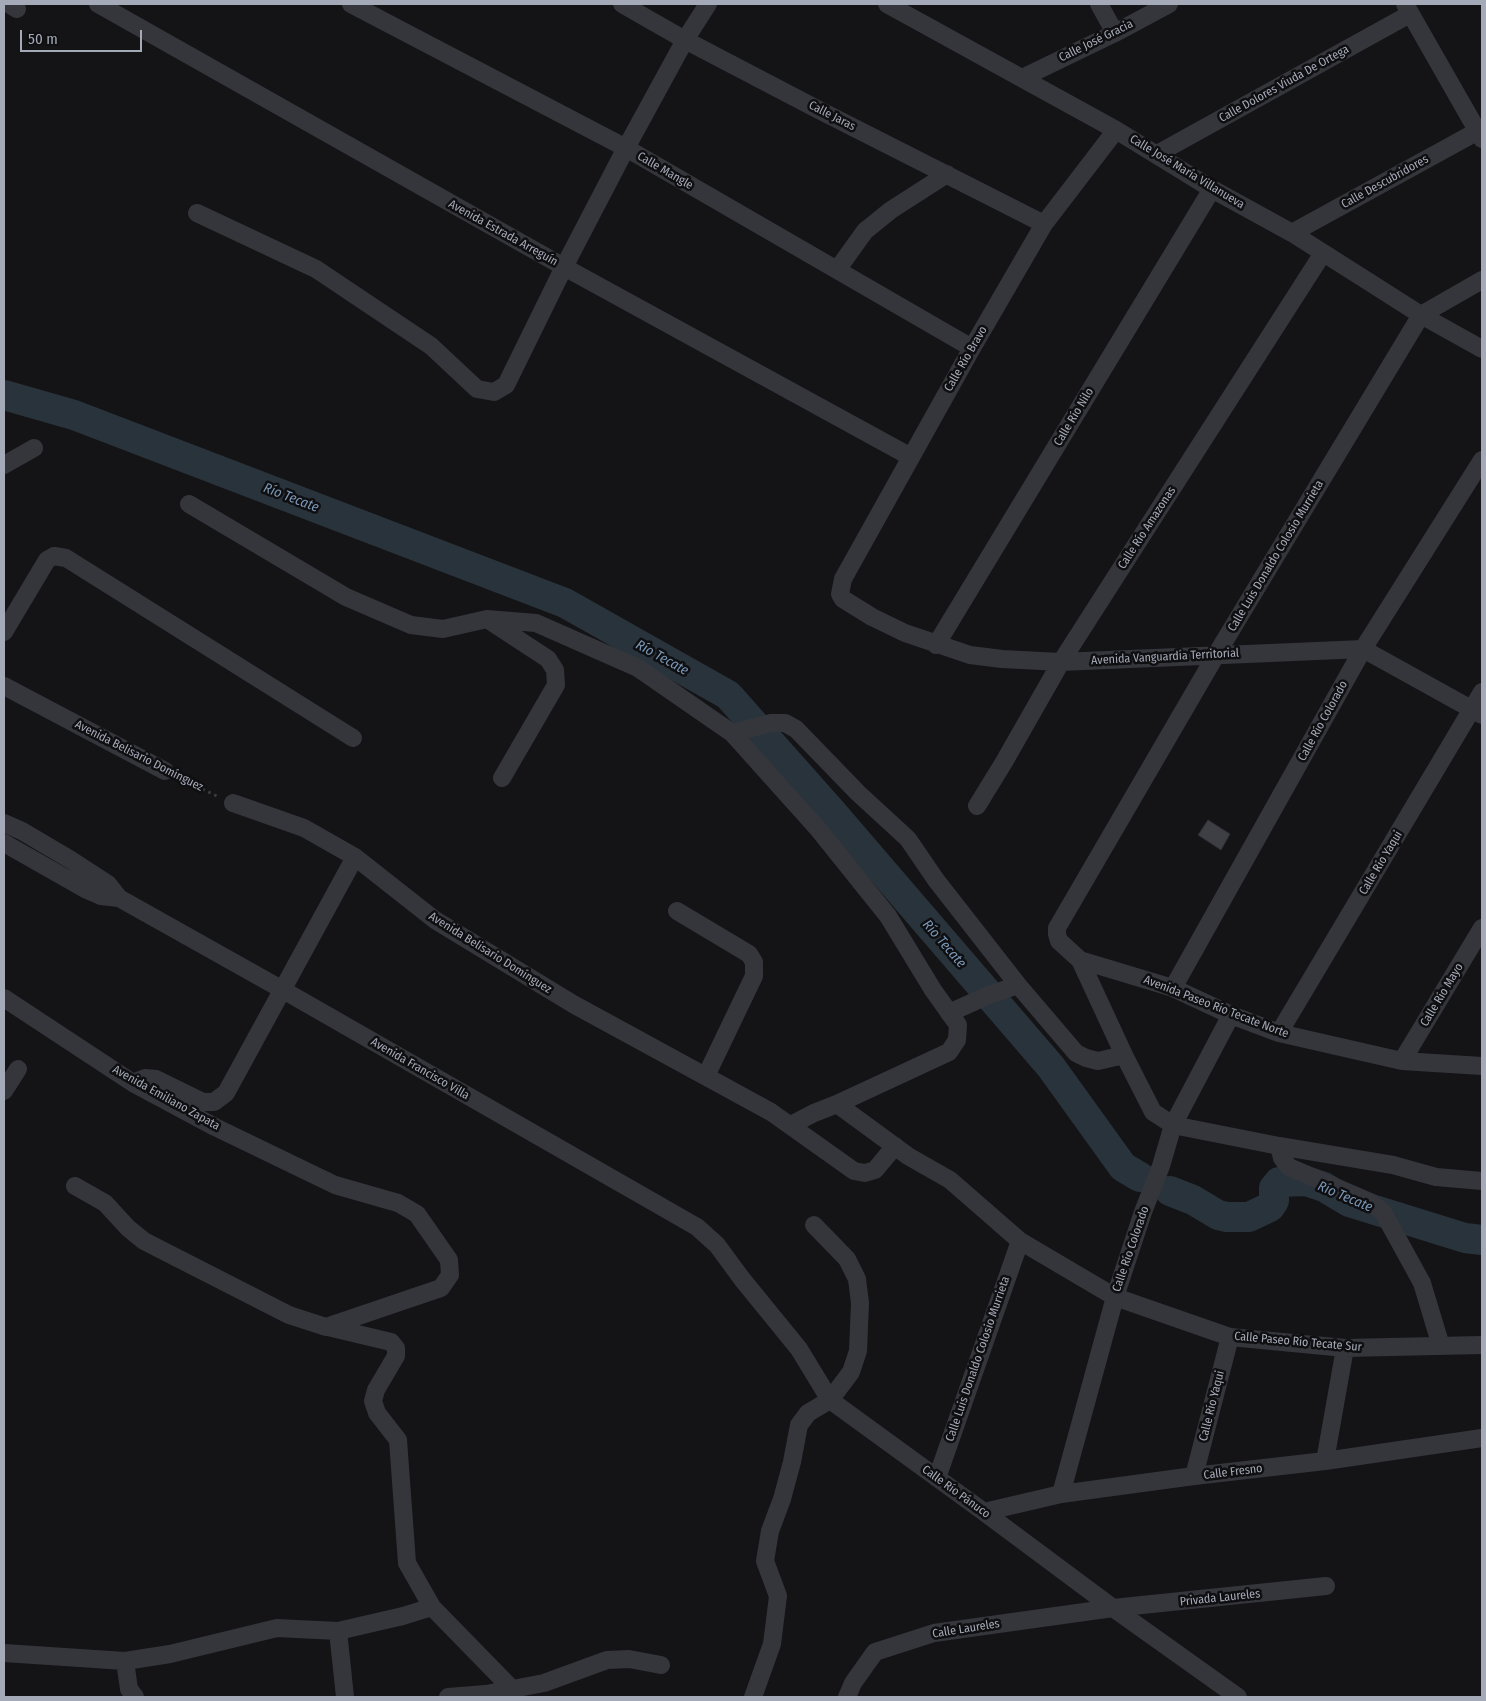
<!DOCTYPE html>
<html>
<head>
<meta charset="utf-8">
<style>
  body { margin:0 }
  #map { position:relative; width:1486px; height:1701px; overflow:hidden; background:#141417; font-family:"Fira Sans Condensed",sans-serif }
  canvas { display:block }
  .frame { position:absolute; inset:0; border:5px solid #a5aab8; pointer-events:none }
  .scale { position:absolute; left:20px; top:30px; width:122px; height:22px; box-sizing:border-box; border:2px solid #a5aab8; border-top:0; padding-left:6px; font-size:15px; line-height:18px; white-space:nowrap; color:#a5aab8; -webkit-text-stroke:4px #0f0f11; paint-order:stroke }
</style>
</head>
<body>
<div id="map">
<canvas width="1486" height="1701"></canvas>
<div class="frame"></div>
<div class="scale">50 m</div>
</div>
<script>
const g = document.querySelector('canvas').getContext('2d');
g.lineJoin = 'round';
function shape(rows) {
  const path = new Path2D();
  for (const r of rows) {
    path.moveTo(r[0], r[1]);
    for (let i = 2; i < r.length; i += 2) path.lineTo(r[i], r[i + 1]);
  }
  return path;
}
function stroke(path, color, width, dash) {
  g.strokeStyle = color;
  g.lineWidth = width;
  g.lineCap = dash ? 'butt' : 'round';
  g.setLineDash(dash || []);
  g.stroke(path);
}
function fillPath(path, color) {
  g.fillStyle = color;
  g.fill(path, 'evenodd');
}
function drawText(font, color, halo, rows, align = 'center') {
  g.font = font + ' "Fira Sans Condensed",sans-serif';
  g.lineWidth = 5;
  g.setLineDash([]);
  g.textBaseline = 'middle';
  g.strokeStyle = halo;
  g.fillStyle = color;
  for (const [text, x, y, turn = 0] of rows) {
    g.save();
    g.translate(x, y);
    g.rotate((+turn || 0) * Math.PI / 180);
    g.textAlign = isNaN(turn) ? turn : align;
    if (halo) g.strokeText(text, 0, 0);
    g.fillText(text, 0, 0);
    g.restore();
  }
}
stroke(shape([
  [4,395,74,415,565,603,728,695,831,811,1051,1067,1123,1167,1140,1177],
  [1170,1191,1193,1200,1218,1215,1227,1217,1249,1217,1270,1207,1274,1201,1274,1188,1279,1182,1306,1181,1324,1187,1349,1202,1465,1238,1482,1240]
]), '#29333b', 30);
const building = shape([
  [1208,820,1230,834,1221,850,1198,835,1208,820]
]);
fillPath(building, '#3e3f44');
stroke(building, '#2e2e33', 1);
stroke(shape([
  [179,778,219,797]
]), '#3b3d43', 3, [2.5, 4]);
stroke(shape([
  [9,4,17,9],
  [98,4,564,267,911,457],
  [351,4,626,148,972,348],
  [622,4,685,40,817,109,1044,224],
  [887,4,1116,130,1212,189,1292,233,1421,315,1482,349],
  [1099,4,1115,33],
  [1405,4,1482,139],
  [1022,78,1115,33,1169,4],
  [1116,130,1044,224,972,348,843,579,840,594,843,599,872,617,905,633,970,655,1002,659,1061,662,1363,649,1482,715],
  [1157,154,1410,14],
  [197,213,316,269,431,346,477,389,494,392,506,385,564,267,626,148,685,40,708,4],
  [1292,233,1478,131],
  [837,270,865,231,891,210,947,174],
  [1482,280,1421,315,1216,655,1057,928,1057,934,1059,941,1080,960,1173,988,1231,1015,1279,1033,1402,1061,1482,1066],
  [4,465,34,448],
  [189,504,346,597,411,625,443,629,487,619,536,623,638,668,732,733,819,830,888,916,933,990,958,1025,957,1040,949,1052,837,1104],
  [490,621,548,659,555,670,556,685,502,778],
  [4,632,47,560,54,556,66,558,353,738],
  [936,645,1212,189],
  [4,686,165,771],
  [732,733,771,723,785,723,796,729,858,793,908,839,936,880,1018,985],
  [233,803,304,828,355,857,435,920,573,1004,771,1112,854,1171,865,1173,875,1170,895,1146],
  [977,806,1004,762,1061,662,1323,253],
  [4,823,22,831,71,860,108,884,119,898,283,990,697,1227,717,1245,742,1279,799,1349,830,1400,984,1512,1113,1608,1238,1697],
  [4,843,85,889,101,896,119,898],
  [677,911,749,954,754,962,754,976,706,1076],
  [1080,960,1124,1055,1153,1112,1173,1125,1279,1146,1393,1165,1436,1177,1482,1181],
  [1173,988,1363,649,1482,460],
  [4,998,133,1083,215,1127,335,1185,398,1203,417,1214,449,1260,450,1275,441,1288,326,1327,289,1315,144,1241,128,1228,105,1203,75,1186],
  [949,1013,989,995,1018,985,1076,1053,1086,1058,1098,1061,1124,1055],
  [1279,1033,1482,692],
  [1402,1061,1482,928],
  [133,1083,145,1078,156,1079,203,1102,214,1102,226,1093,355,857],
  [4,1091,18,1069],
  [791,1125,814,1113,837,1104,908,1156,950,1180,1020,1241,1115,1297,1230,1337,1345,1348,1482,1345],
  [1279,1146,1282,1158,1289,1167,1370,1202,1383,1212,1422,1283,1441,1346],
  [328,1327,391,1342,396,1348,396,1356,376,1390,373,1401,377,1413,398,1440,407,1563,432,1607,513,1690,514,1697],
  [1325,1461,1345,1348],
  [1194,1476,1230,1337],
  [937,1478,1020,1241],
  [1061,1494,1115,1297,1143,1212,1161,1166,1173,1125,1231,1015],
  [984,1512,1061,1494,1194,1476,1325,1461,1482,1438],
  [338,1631,403,1616,432,1607],
  [4,1653,125,1661,170,1654,277,1628,338,1631,345,1697],
  [125,1661,129,1689,135,1697],
  [448,1697,486,1694,544,1683,607,1660,629,1659,661,1665],
  [753,1697,772,1644,778,1596,765,1561,770,1531,782,1499,792,1462,799,1425,808,1413,830,1400,851,1372,858,1351,860,1303,857,1279,847,1259,814,1225],
  [847,1697,853,1683,875,1652,934,1633,1113,1608,1326,1586]
]), '#35363c', 18);
drawText('12px', '#a5aab8', '#0f0f11', [
  ["Calle José Gracia",1096,41,-26],
  ["Calle Dolores Viuda De Ortega",1284,84,-29],
  ["Calle Jaras",832,116,27],
  ["Calle Mangle",665,171,30],
  ["Calle José María Villanueva",1187,172,31],
  ["Calle Descubridores",1385,182,-29],
  ["Avenida Estrada Arreguín",503,233,29],
  ["Calle Río Bravo",966,359,-60],
  ["Calle Río Nilo",1074,417,-59],
  ["Calle Río Amazonas",1147,528,-57],
  ["Calle Luis Donaldo Colosio Murrieta",1276,556,-59],
  ["Avenida Vanguardia Territorial",1165,657,-3],
  ["Calle Río Colorado",1323,721,-61],
  ["Avenida Belisario Domínguez",139,756,27],
  ["Calle Río Yaqui",1381,863,-59],
  ["Avenida Belisario Domínguez",490,953,32],
  ["Calle Río Mayo",1442,995,-59],
  ["Avenida Paseo Río Tecate Norte",1216,1007,21],
  ["Avenida Francisco Villa",420,1069,30],
  ["Avenida Emiliano Zapata",166,1098,29],
  ["Calle Río Colorado",1131,1249,-71],
  ["Calle Paseo Río Tecate Sur",1298,1342,5],
  ["Calle Luis Donaldo Colosio Murrieta",978,1359,-71],
  ["Calle Río Yaqui",1212,1406,-76],
  ["Calle Fresno",1233,1472,-7],
  ["Calle Río Pánuco",956,1492,36],
  ["Privada Laureles",1220,1598,-6],
  ["Calle Laureles",966,1629,-9]
]);
drawText('italic 14px', '#7997b6', '#0f0f11', [
  ["Río Tecate",291,498,21],
  ["Río Tecate",662,658,29],
  ["Río Tecate",944,944,49],
  ["Río Tecate",1345,1197,23]
]);
</script>
</body>
</html>
